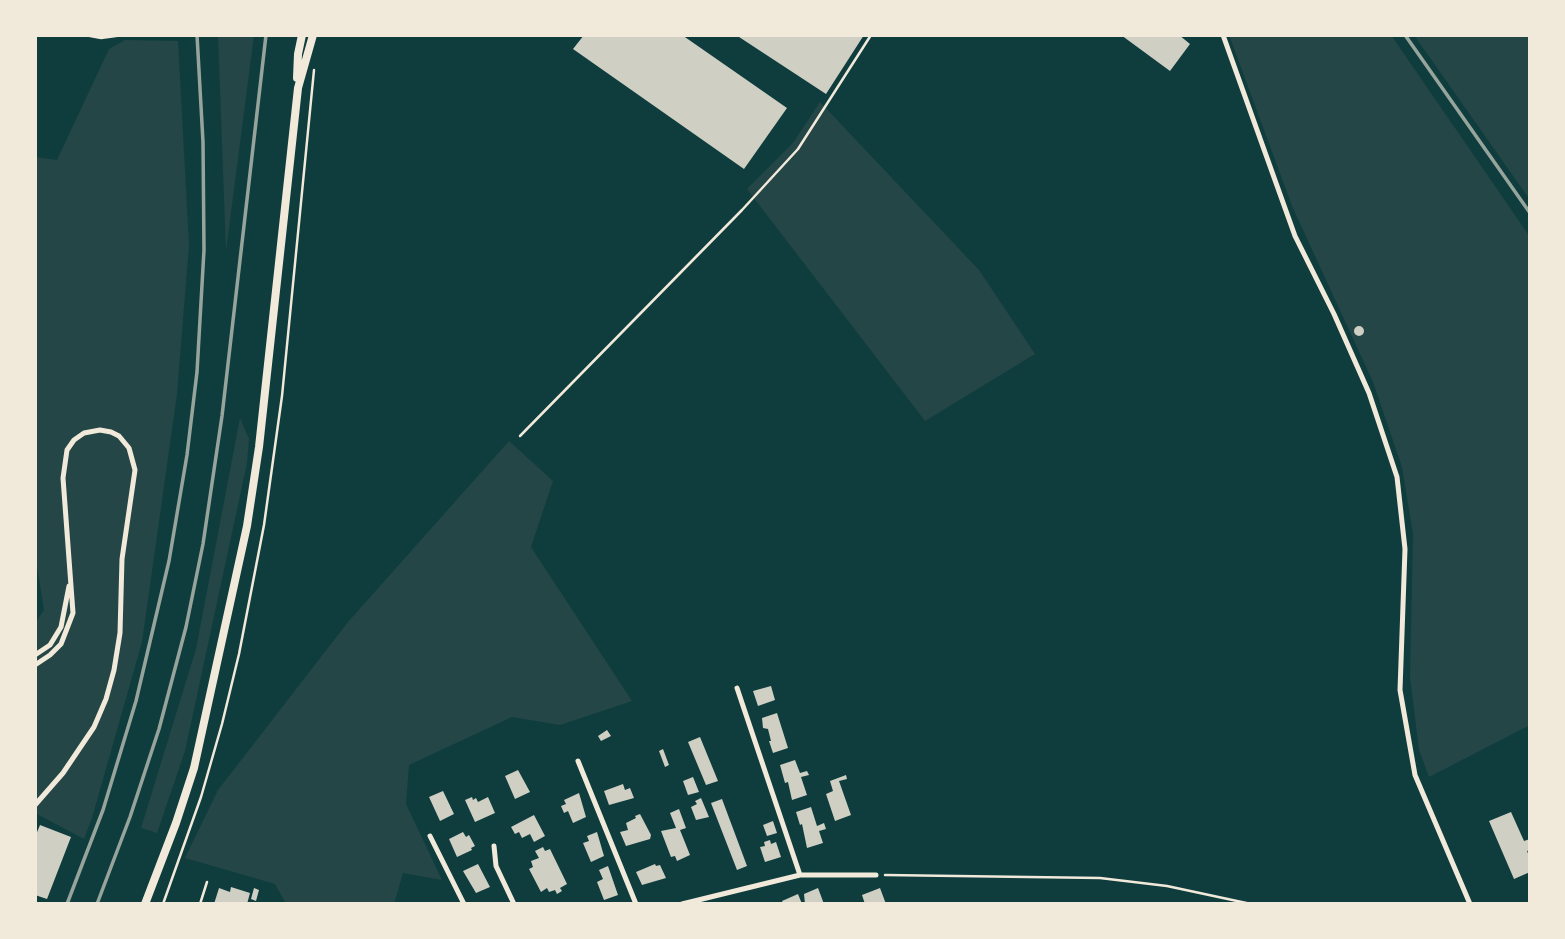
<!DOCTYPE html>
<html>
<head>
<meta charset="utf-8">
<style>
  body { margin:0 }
  #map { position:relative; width:1565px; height:939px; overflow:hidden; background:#0f3d3e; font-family:"Roboto Condensed",sans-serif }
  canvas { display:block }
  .frame { position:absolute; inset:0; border:37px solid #f1e9da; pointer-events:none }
</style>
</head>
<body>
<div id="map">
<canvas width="1565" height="939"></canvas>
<div class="frame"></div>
</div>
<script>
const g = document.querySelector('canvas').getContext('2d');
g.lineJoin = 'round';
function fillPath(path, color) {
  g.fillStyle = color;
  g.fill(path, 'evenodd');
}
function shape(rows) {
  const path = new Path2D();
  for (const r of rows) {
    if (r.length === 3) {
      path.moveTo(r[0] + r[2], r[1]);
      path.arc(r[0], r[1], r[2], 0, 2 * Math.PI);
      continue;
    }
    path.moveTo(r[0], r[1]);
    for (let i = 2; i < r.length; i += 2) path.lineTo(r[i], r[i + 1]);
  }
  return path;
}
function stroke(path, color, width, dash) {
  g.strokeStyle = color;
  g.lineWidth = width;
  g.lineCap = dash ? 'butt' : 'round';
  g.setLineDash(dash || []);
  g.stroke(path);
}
fillPath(shape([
  [218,35,254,35,226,251],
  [1229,35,1391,35,1530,237,1530,725,1429,777,1419,750,1410,677,1413,534,1402,467,1373,382,1292,206],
  [1414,35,1530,35,1530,200],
  [125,40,178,41,189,245,177,394,142,642,92,818,84,839,35,813,35,623,44,610,35,554,35,157,57,160,109,49],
  [820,102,979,270,1035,354,925,421,747,189,793,143],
  [240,418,249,439,247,463,185,751,157,833,141,828,196,649],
  [509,441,553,481,531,547,632,701,560,725,512,717,409,765,406,804,442,880,403,873,394,904,286,904,275,884,185,858,218,790,348,622]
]), '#244646');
fillPath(shape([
  [584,35,682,35,787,108,744,169,573,49],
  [736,35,864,35,826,94],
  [1121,35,1179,35,1190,44,1170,71],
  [1359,331,5],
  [771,686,775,700,758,706,753,691],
  [777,713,788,748,773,753,769,741,771,741,768,729,763,728,762,718],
  [607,730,611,736,601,741,598,736],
  [700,737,718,781,706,785,688,742],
  [663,749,669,765,665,767,659,751],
  [795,760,800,773,807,771,809,775,801,777,807,795,792,800,788,782,785,783,780,765],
  [518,770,530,792,515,799,505,776],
  [846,775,847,779,839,781,851,815,835,821,826,794,833,791,830,781],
  [693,777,699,792,688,795,683,781],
  [623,784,625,790,630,788,634,798,609,805,604,791],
  [443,791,454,814,440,821,429,797],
  [579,793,586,817,573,823,568,811,564,813,561,806,566,804,564,800],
  [472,797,473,800,476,798,478,802,488,797,495,813,475,822,465,800],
  [701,798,709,817,696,820,691,807,697,804,695,801],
  [722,799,747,866,737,870,711,803],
  [811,807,817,826,824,823,826,829,819,831,823,843,807,848,802,824,800,825,796,812],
  [679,809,686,828,680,830,690,855,677,861,675,856,671,857,661,831,676,828,670,813],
  [1511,812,1524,841,1530,839,1530,850,1527,851,1530,858,1530,872,1514,879,1489,821],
  [640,814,651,835,650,839,626,846,620,832,628,830,626,823,636,818,635,816],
  [534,815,545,836,534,842,530,834,522,838,519,832,515,834,511,827],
  [773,821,777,833,767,836,763,825],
  [40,825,71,837,47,899,35,895,35,837],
  [463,832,466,837,469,835,475,846,471,848,472,850,457,857,449,839],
  [597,832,604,856,591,862,583,843,589,841,587,836],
  [770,840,771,844,776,842,781,857,765,862,760,847,765,846,764,842],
  [543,847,545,851,550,849,567,884,560,888,562,891,557,894,555,890,549,892,547,888,541,892,529,869,533,867,531,861,539,858,535,851],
  [478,864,490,887,476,893,463,871],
  [655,864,656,866,660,865,666,878,642,885,636,872],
  [608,866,618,895,604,900,597,882,603,879,599,870],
  [231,887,250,893,247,904,214,904,219,888,230,892],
  [254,888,259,890,256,901,251,899],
  [818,888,824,904,805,904,804,894],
  [880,888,886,904,865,904,862,895],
  [798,894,802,904,783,904,782,901]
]), '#cfcfc3');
stroke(shape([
  [520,436,742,210,798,149,871,35],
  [885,875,1100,878,1167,886,1251,904],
  [163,904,201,797,222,724,239,654,264,525,282,396,314,70]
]), '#f1e9da', 2.5);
stroke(shape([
  [85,35,101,38,123,35],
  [200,904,207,882]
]), '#f1e9da', 2.5);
stroke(shape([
  [1223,35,1295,236,1334,314,1369,393,1397,477,1405,549,1400,690,1415,775,1470,904],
  [35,655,50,645,61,627,69,586],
  [35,665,50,655,61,644,73,613,63,478,67,450,74,440,84,433,100,430,111,432,119,436,129,448,135,470,122,559,120,633,114,670,106,699,94,727,63,773,35,805],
  [737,688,800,875],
  [578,761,636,904],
  [430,836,464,904],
  [494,846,496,866,514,904],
  [682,904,800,875,876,875]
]), '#f1e9da', 5);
stroke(shape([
  [297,78,298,54,302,35],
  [145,904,176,823,194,768,247,526,259,447,298,88,313,35]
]), '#f1e9da', 8);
stroke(shape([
  [1405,35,1530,213],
  [67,904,103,810,136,701,169,561,187,455,197,372,204,250,203,142,197,35],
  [97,904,130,817,159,729,186,627,203,544,222,416,266,35]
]), '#97a49c', 3.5);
</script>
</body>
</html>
